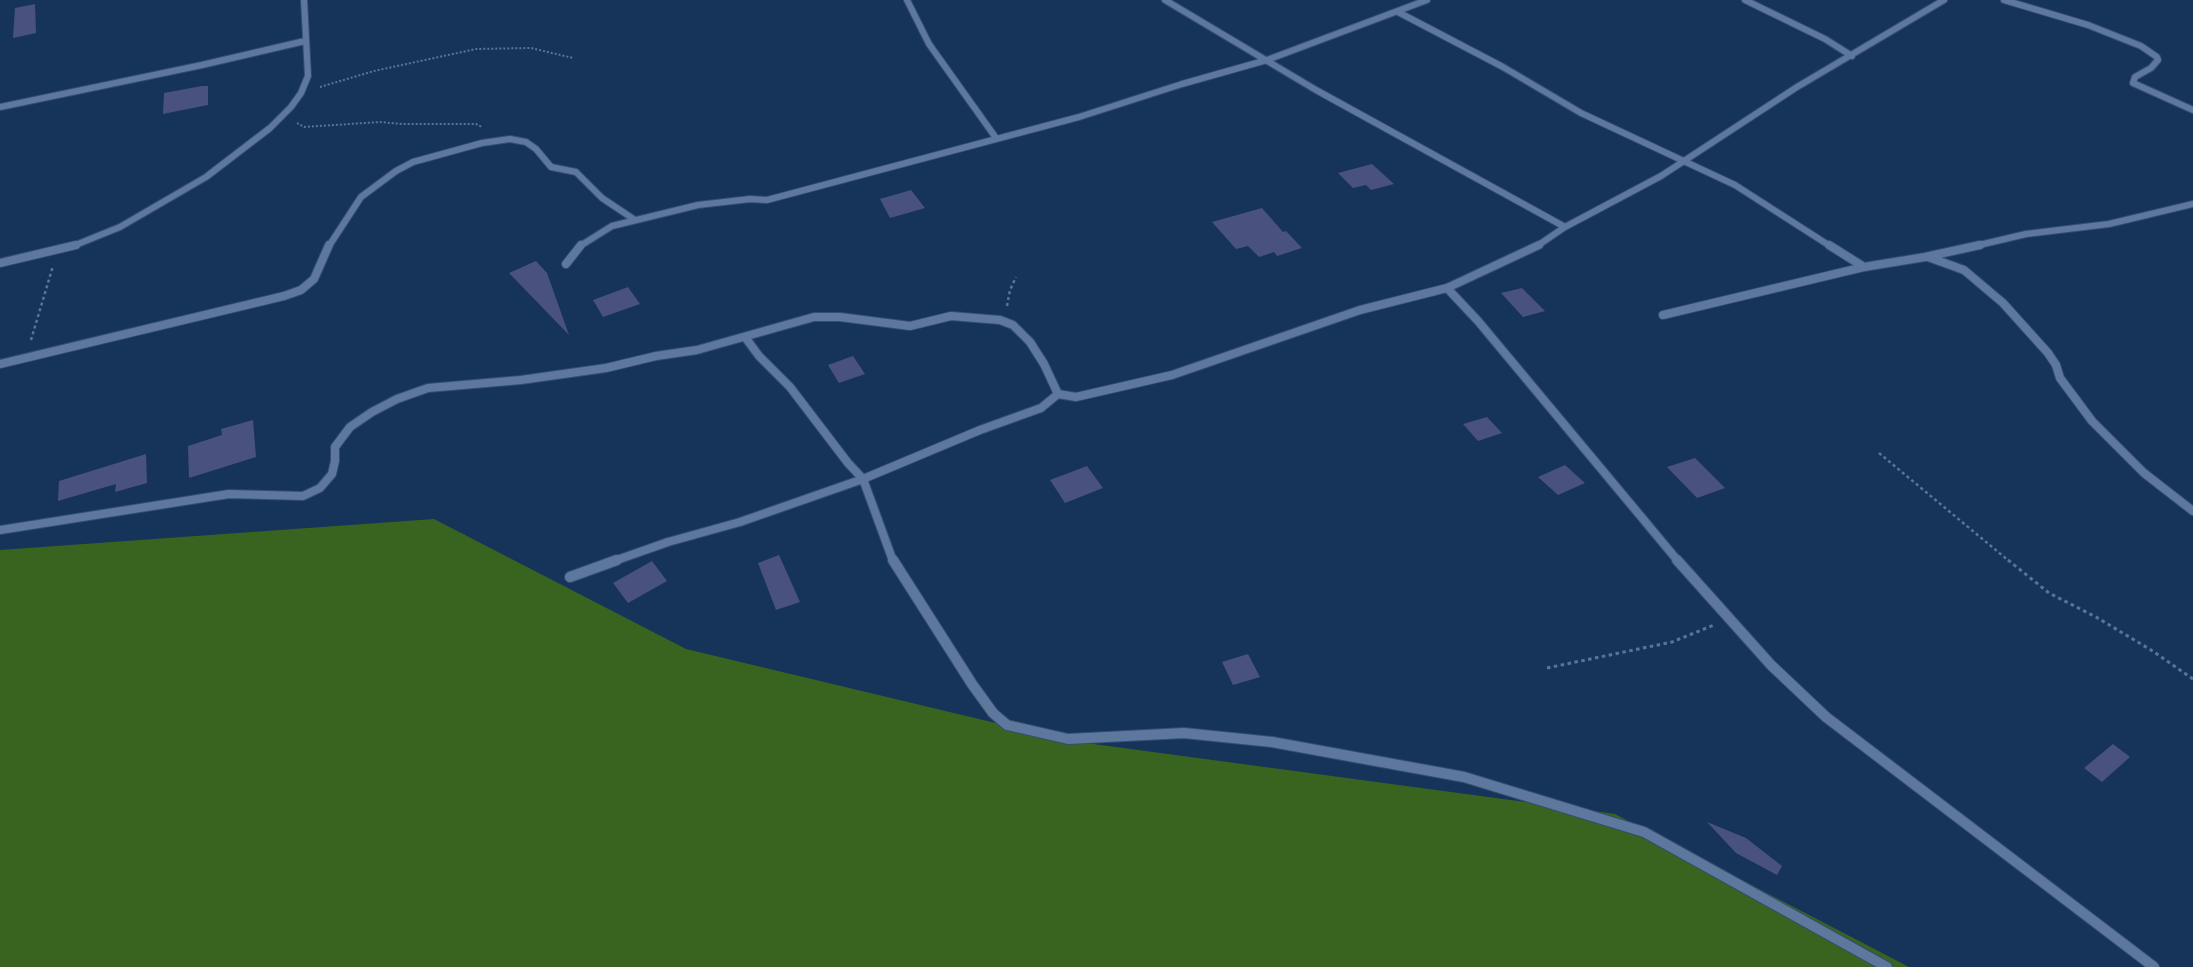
<!DOCTYPE html>
<html>
<head>
<meta charset="utf-8">
<style>
  body { margin:0 }
  canvas { display:block; background:#163359 }
</style>
</head>
<body>
<canvas width="2193" height="967"></canvas>
<script>
const g = document.querySelector('canvas').getContext('2d');
g.lineJoin = 'round';
function fillPath(path, color) {
  g.fillStyle = color;
  g.fill(path, 'evenodd');
}
function shape(rows) {
  const path = new Path2D();
  for (const r of rows) {
    path.moveTo(r[0], r[1]);
    for (let i = 2; i < r.length; i += 2) path.lineTo(r[i], r[i + 1]);
  }
  return path;
}
function stroke(path, color, width, dash) {
  g.strokeStyle = color;
  g.lineWidth = width;
  g.lineCap = dash ? 'butt' : 'round';
  g.setLineDash(dash || []);
  g.stroke(path);
}
fillPath(shape([
  [434,519,686,649,1071,741,1615,814,1909,967,0,967,0,550]
]), '#39641f');
fillPath(shape([
  [35,4,36,33,13,38,15,8],
  [202,86,208,86,208,105,163,114,164,93],
  [1372,164,1394,184,1371,190,1366,185,1353,188,1338,173],
  [911,190,925,208,890,218,880,199],
  [1262,208,1283,232,1286,231,1302,248,1277,256,1274,252,1259,257,1248,246,1236,249,1212,222],
  [536,261,547,273,569,335,509,273],
  [628,287,640,304,603,317,593,300],
  [1522,288,1545,311,1523,317,1501,293],
  [853,356,865,374,839,383,828,365],
  [1487,417,1502,433,1478,441,1463,424],
  [253,420,256,457,189,478,188,446,222,435,221,429],
  [146,454,147,483,115,492,116,484,58,501,59,481],
  [1695,458,1725,488,1697,498,1667,467],
  [1565,465,1585,483,1558,495,1538,477],
  [1087,466,1103,488,1065,503,1050,480],
  [779,555,800,602,776,610,758,563],
  [652,561,667,581,628,603,613,583],
  [1248,654,1260,677,1233,685,1222,662],
  [2113,744,2130,757,2102,782,2084,768],
  [1707,822,1746,838,1782,866,1777,875,1736,853]
]), '#49517f');
const minorFar2 = shape([
  [907,0,929,44,996,138],
  [1165,0,1316,90,1565,227],
  [1745,0,1825,39,1852,56],
  [2004,0,2088,25,2141,46,2157,57,2158,60,2151,68,2135,77,2133,83,2193,110],
  [1398,12,1503,67,1581,113,1735,185,1830,246],
  [0,107,202,65,305,41],
  [73,246,120,227,206,177,270,128,291,107,301,93,308,76,304,0],
  [329,246,361,197,396,171,413,162,482,143,510,139,526,142,536,149,551,167,576,172,602,198,635,220],
  [580,246,612,226,698,205,750,199,767,200,1079,117,1182,84,1267,60,1427,0],
  [1537,246,1565,227,1661,176,1797,87,1944,0],
  [1975,246,2026,234,2109,224,2193,204]
]);
const minorFar1 = shape([
  [1829,245,1864,267],
  [1928,257,1964,270,2003,303,2048,353,2056,365,2060,378,2092,421,2144,473,2193,511],
  [0,263,76,245],
  [566,264,581,245],
  [1447,288,1478,321,1678,561],
  [1663,315,1864,267,1925,257,1980,245],
  [745,337,759,356,790,387,848,463,863,479,893,561],
  [0,364,284,296,301,290,314,279,329,245],
  [0,530,229,494,303,496,320,488,332,474,335,461,335,447,350,427,372,412,397,399,428,388,521,380,606,368,656,356,697,350,814,317,840,317,910,326,951,316,1000,320,1013,325,1030,342,1044,364,1058,394],
  [614,561,668,542,740,522,863,479,980,430,1041,408,1058,394,1076,397,1172,375,1360,310,1447,288,1539,245]
]);
const minor = shape([
  [893,560,972,684,993,713,1007,725,1068,739,1184,733,1272,742,1464,777,1644,832,1887,967],
  [1677,560,1771,665,1826,717,2154,967],
  [570,577,617,560]
]);
stroke(minorFar2, '#324e71', 8);
stroke(minorFar1, '#324e71', 10);
stroke(minor, '#324e71', 12);
stroke(shape([
  [320,87,374,71,476,49,531,48,573,58],
  [297,123,304,127,380,122,402,124,476,124,482,127]
]), '#5b7494', 2, [2, 2]);
stroke(shape([
  [1007,306,1010,290,1016,277],
  [31,340,53,266],
  [1879,453,2009,561]
]), '#5b7494', 2.5, [3, 3]);
stroke(shape([
  [2008,560,2049,593,2096,617,2151,650,2193,679],
  [1547,668,1672,642,1714,625]
]), '#5b7494', 3, [3.5, 3.5]);
stroke(minorFar2, '#5d789c', 6);
stroke(minorFar1, '#5d789c', 8);
stroke(minor, '#5d789c', 10);
</script>
</body>
</html>
